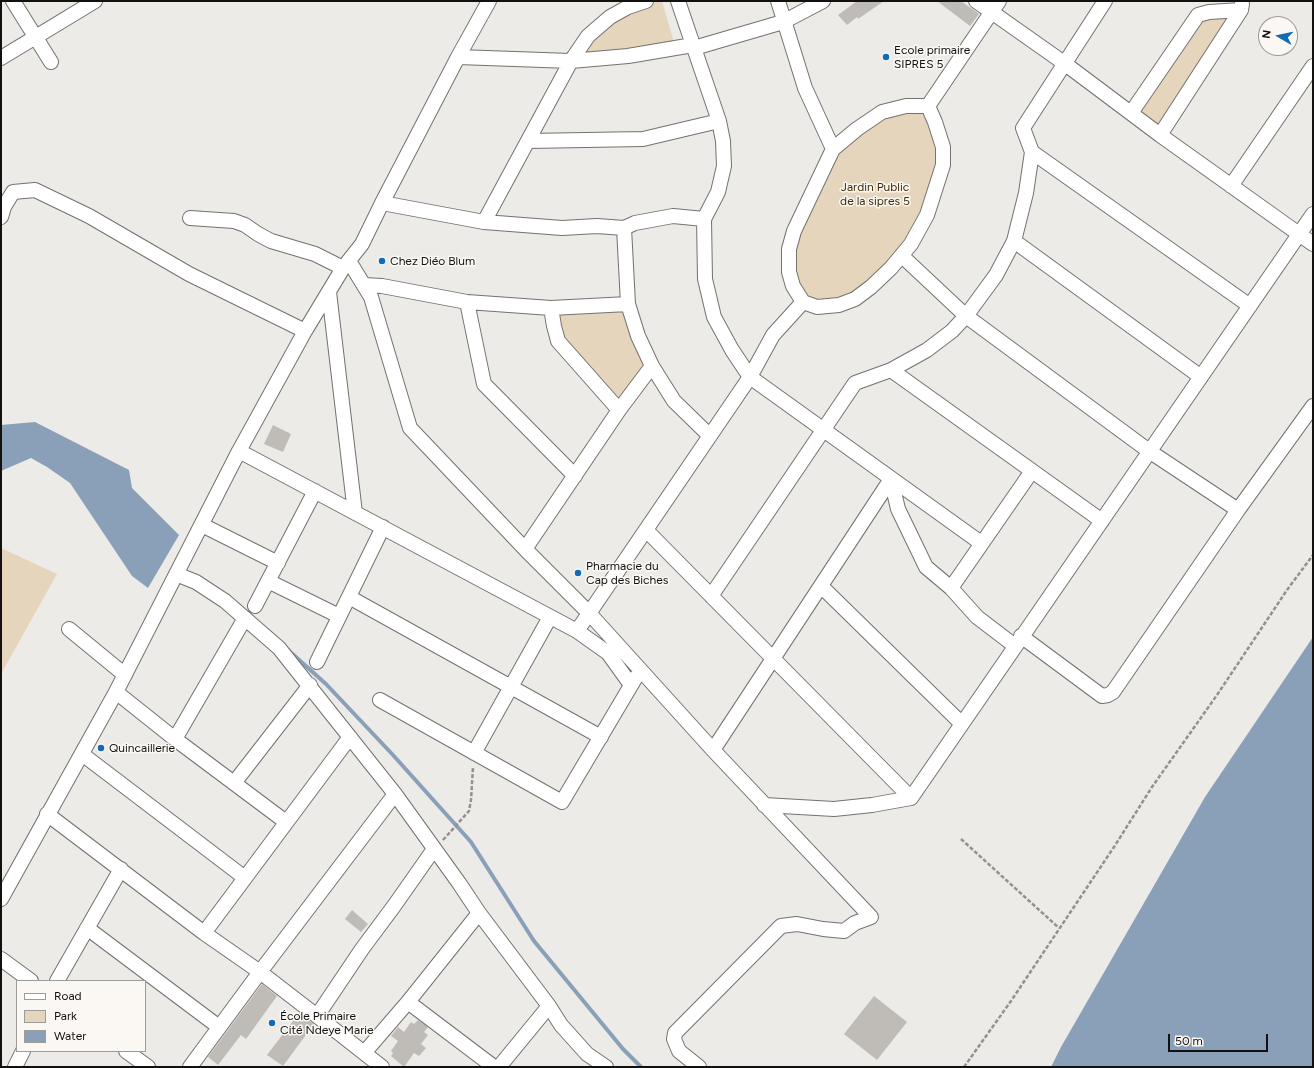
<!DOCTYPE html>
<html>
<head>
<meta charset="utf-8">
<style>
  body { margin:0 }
  #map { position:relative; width:1314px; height:1068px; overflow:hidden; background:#edebe7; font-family:Figtree,sans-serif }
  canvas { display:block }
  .frame { position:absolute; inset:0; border:2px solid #121110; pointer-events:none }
  .legend { position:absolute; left:16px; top:980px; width:130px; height:72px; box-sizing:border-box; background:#fbf8f4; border:1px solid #9e9c99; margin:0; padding:5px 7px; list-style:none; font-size:12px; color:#121110 }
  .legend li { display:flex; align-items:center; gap:8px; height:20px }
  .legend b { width:20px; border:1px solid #9e9c99 }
  .north { position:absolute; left:1258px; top:16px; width:40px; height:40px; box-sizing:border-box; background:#fbf8f4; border:1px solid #9e9c99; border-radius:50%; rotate:279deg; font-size:11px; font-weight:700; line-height:16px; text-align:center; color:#121110 }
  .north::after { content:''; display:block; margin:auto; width:14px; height:18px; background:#136ab7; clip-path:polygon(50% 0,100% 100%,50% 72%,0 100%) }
  .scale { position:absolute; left:1168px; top:1034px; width:100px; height:18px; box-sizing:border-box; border:2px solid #121110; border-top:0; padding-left:5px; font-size:12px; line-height:14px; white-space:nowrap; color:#121110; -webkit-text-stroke:3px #fbf8f4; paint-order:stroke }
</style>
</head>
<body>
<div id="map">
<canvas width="1314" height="1068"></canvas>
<div class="frame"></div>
<ul class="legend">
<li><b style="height:5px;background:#fff"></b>Road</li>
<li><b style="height:11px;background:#e5d5bd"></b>Park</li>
<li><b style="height:11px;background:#8aa0b9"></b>Water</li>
</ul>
<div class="north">N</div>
<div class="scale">50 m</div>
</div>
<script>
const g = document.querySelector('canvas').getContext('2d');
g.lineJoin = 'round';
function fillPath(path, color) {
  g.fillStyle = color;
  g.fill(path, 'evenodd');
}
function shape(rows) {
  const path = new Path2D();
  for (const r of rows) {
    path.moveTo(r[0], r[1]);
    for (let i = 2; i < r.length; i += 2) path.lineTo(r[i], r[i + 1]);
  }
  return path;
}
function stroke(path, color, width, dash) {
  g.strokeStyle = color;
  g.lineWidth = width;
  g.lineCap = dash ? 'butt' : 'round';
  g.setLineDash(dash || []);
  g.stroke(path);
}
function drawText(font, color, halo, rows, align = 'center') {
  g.font = font + ' Figtree,sans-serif';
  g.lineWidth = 3;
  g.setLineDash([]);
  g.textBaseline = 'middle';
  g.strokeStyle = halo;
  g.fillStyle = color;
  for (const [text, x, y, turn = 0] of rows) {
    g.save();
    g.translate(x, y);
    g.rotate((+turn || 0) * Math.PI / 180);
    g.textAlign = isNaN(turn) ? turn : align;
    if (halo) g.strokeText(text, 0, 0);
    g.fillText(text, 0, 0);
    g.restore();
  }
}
fillPath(shape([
  [650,1,662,1,675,46,677,56,573,64,590,37],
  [1242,13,1162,132,1132,113,1199,15],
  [928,110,939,147,930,215,873,288,833,304,803,301,790,270,792,230,833,150,883,113],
  [627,306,650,369,622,404,561,340,552,310],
  [1,548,57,574,1,674]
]), '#e5d5bd');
fillPath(shape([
  [35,422,129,470,132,488,179,535,148,588,132,576,70,483,47,467,31,458,1,471,1,425],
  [1313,637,1313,1067,1051,1067,1061,1047,1205,797]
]), '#8aa0b9');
stroke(shape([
  [288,650,326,684,393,755,471,842,534,941,623,1049,641,1067]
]), '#8aa0b9', 4);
fillPath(shape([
  [857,1,884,1,858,19,857,17,847,25,838,15],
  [937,1,961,1,979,14,970,26],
  [273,425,291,434,283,452,264,444],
  [352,910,368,924,361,932,345,919],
  [262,984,277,996,246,1039,241,1035,218,1065,208,1057],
  [874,996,907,1022,877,1060,844,1034],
  [299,1013,314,1024,283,1066,267,1055],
  [418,1020,428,1027,424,1032,428,1035,421,1044,426,1048,419,1056,414,1053,404,1067,391,1056,393,1053,391,1051,398,1041,391,1036,398,1027,404,1032,411,1022,414,1024]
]), '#bfbcb8');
const minor = shape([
  [13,1,51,62],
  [678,1,719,121,723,141,724,166,718,192,704,219,705,279,714,317,732,350,750,377,981,543],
  [778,1,805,88,833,149,794,231,789,249,789,272,793,286,803,302,817,307,839,305,855,299,871,287,891,268,911,244,927,215,943,165,943,147,935,122,928,106],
  [976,1,1064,63,1160,135,1313,244],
  [694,48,783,22,823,1],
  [458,57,571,61,628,56,693,45],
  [1,58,95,1],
  [928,106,999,1],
  [1131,113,1198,15,1209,12,1241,10],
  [1160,135,1241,10,1242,4],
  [528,141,643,139,719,121],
  [833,149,857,129,882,112,906,106,928,106],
  [1032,152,1250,306],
  [1231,186,1313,66],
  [382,203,484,222,562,228,597,226,624,228,635,223,673,216,704,219],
  [1,217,4,207,13,192,35,190,89,216,189,274,305,331],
  [190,218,234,221,245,225,258,234,271,241,315,254,343,268],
  [484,222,571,61,588,36,610,17,628,7,646,1],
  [624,228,628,304,638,336,652,366,674,401,710,436],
  [1014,241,1201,377],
  [902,256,966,316,1149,451,1238,510,1313,406],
  [349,261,371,297,410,428,525,549,589,613,713,750,871,917,855,923,844,931,823,929,797,924,781,926,675,1033,674,1039,679,1051,699,1067],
  [364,285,382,286,467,302,551,308,628,304],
  [329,292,355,513],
  [467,302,484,384,575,476],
  [551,308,554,326,558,341,619,410],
  [891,370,1102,521],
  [239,451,577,631,608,653,631,685],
  [891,479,898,509,926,567,951,588,977,617,1015,646],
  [202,525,278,563],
  [646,530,911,798],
  [525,549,619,410,652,366],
  [176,574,196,582,225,601,279,648,395,794,459,883,479,913,549,1006,561,1025,587,1054,606,1067],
  [268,581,339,616],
  [821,586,962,724],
  [951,588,1032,471],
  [711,596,855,383,891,370,927,350,952,331,966,316,996,275,1014,241,1026,193,1032,152,1023,128,1105,1],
  [349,597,601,737],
  [255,606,315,491],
  [69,629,125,675],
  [577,631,750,377,773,335,803,302],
  [1021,636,1102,696,1108,695,1113,692,1238,510],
  [317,662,383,527],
  [116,692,175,739,286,822],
  [380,700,562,802,636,677],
  [175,739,245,618],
  [713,750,891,479],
  [474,753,550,617],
  [82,754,245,878],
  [234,783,310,685],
  [764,805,834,809,872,805,911,798,1313,214],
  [47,814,204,933,260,972,317,1016,382,1067],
  [1,899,116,692,239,451,305,331,343,268,362,244,382,203,458,57,489,1],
  [87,928,219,1027],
  [204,933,350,737],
  [1,959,31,981],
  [57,981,121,869],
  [408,1002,494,1067],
  [317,1016,362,949,394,906,434,849],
  [126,1051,148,1067],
  [364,1053,408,1002,479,913],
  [15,1067,23,1051],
  [190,1067,260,972,395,794],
  [499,1067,549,1006]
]);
stroke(minor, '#74726e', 16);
stroke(shape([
  [961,839,1059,928],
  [443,840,469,811,471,800,473,767],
  [964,1067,1011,1001,1114,847,1152,787,1217,695,1287,590,1313,555]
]), '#93918e', 2.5, [4, 2]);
stroke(minor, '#fff', 14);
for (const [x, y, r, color] of [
  [886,57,4,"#136ab7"],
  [382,261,4,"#136ab7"],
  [578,573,4,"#136ab7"],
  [101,748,4,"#136ab7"],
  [272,1023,4,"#136ab7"]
]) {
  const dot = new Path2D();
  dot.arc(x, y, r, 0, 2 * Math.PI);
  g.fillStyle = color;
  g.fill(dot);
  stroke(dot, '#fbf8f4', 1.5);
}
drawText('12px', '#121110', '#fbf8f4', [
  ["Ecole primaire",894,50],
  ["SIPRES 5",894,64],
  ["Chez Diéo Blum",390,261],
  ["Pharmacie du",586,566],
  ["Cap des Biches",586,580],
  ["Quincaillerie",109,748],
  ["École Primaire",280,1016],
  ["Cité Ndeye Marie",280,1030]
], 'left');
drawText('12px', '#402b04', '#fbf8f4', [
  ["Jardin Public",875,187],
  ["de la sipres 5",875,201]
]);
</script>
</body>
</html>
